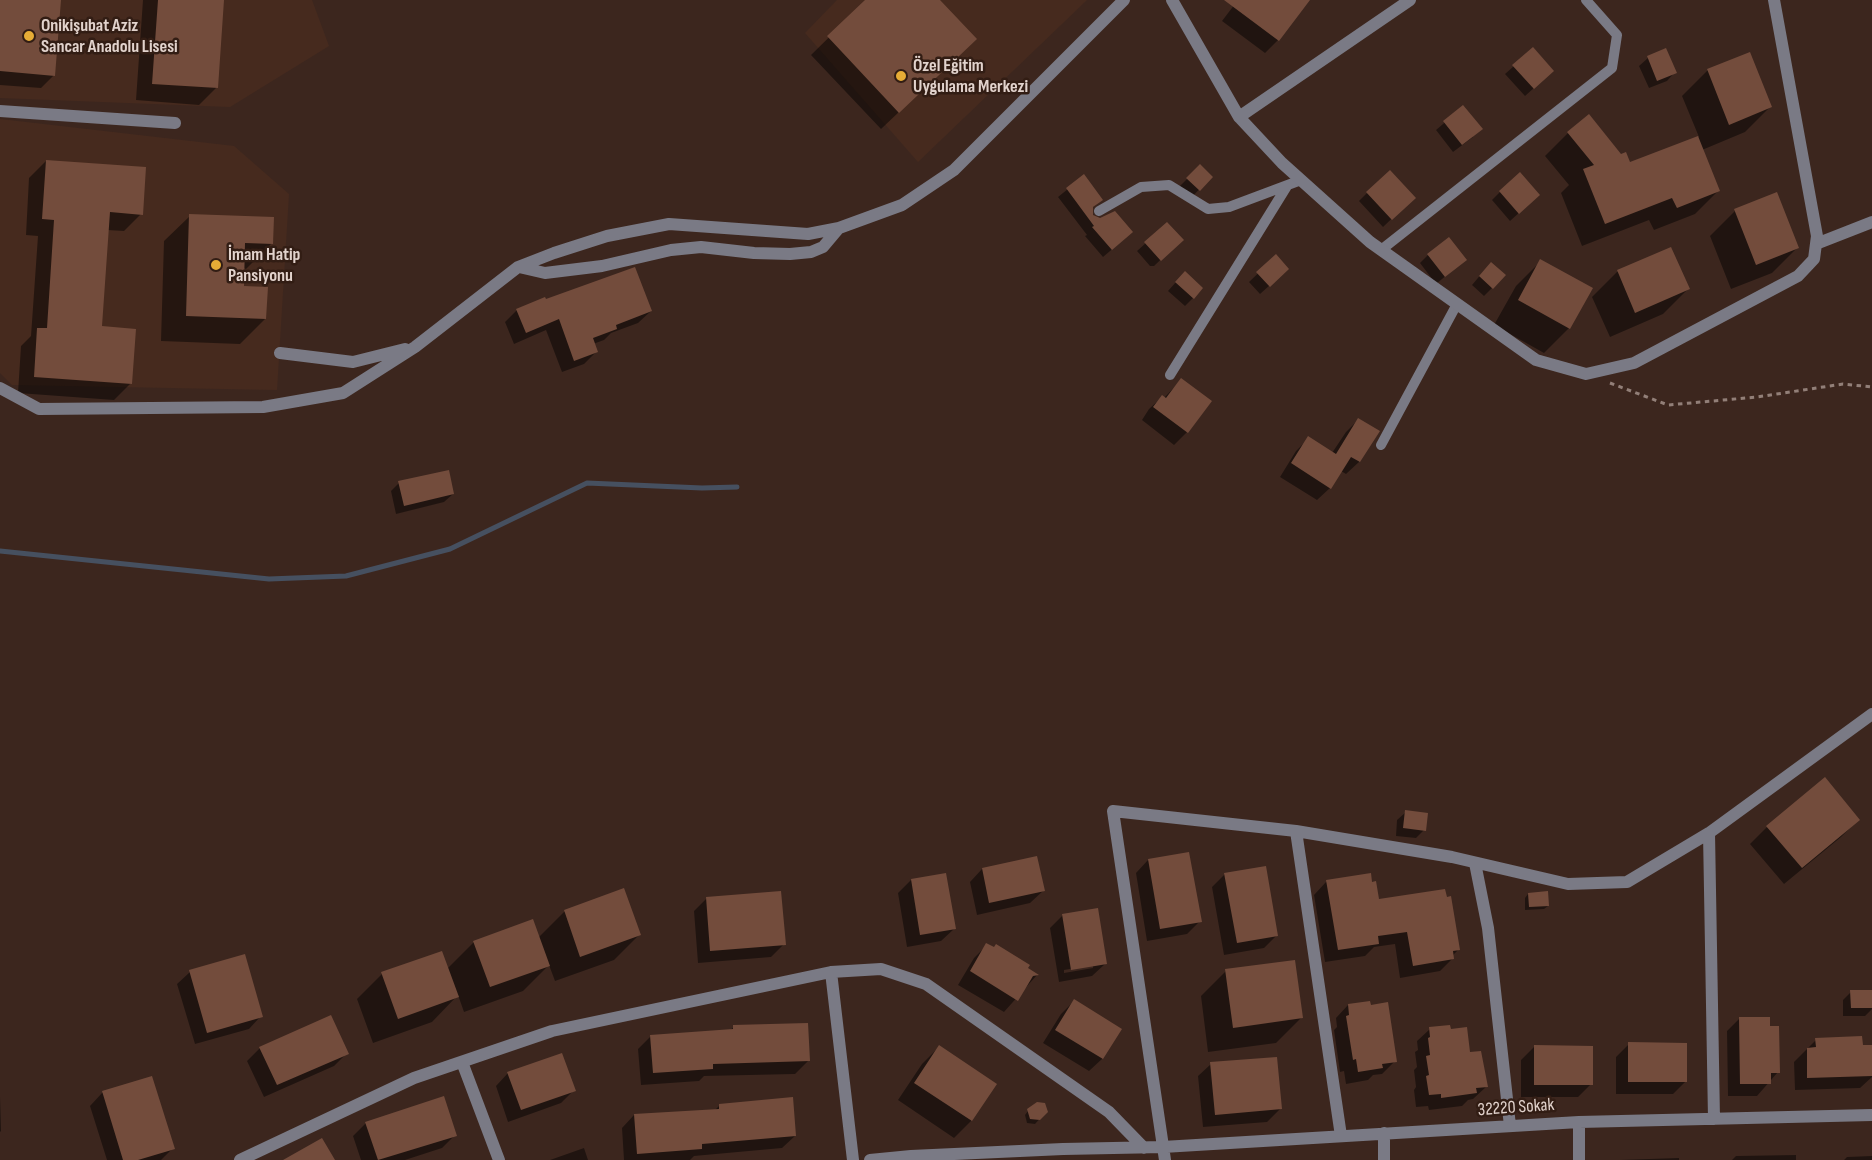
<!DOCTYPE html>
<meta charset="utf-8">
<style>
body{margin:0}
canvas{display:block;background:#3c261e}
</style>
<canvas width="1872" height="1160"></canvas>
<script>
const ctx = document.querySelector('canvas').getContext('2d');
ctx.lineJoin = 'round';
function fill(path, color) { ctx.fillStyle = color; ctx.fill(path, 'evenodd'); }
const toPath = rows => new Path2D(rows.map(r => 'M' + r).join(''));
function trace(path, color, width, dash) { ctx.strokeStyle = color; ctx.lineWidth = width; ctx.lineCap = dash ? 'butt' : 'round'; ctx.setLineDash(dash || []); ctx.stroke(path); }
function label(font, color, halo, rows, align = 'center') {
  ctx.font = font + ' "Sofia Sans Condensed",sans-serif'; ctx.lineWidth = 5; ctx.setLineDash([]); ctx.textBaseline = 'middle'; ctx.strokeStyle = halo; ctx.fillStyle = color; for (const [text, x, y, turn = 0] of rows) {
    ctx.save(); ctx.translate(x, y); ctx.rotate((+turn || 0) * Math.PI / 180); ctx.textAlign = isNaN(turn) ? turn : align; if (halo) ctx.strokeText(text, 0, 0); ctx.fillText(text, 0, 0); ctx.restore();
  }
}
fill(toPath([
 [0,0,312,0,329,46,230,107,0,98],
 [837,0,1087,0,918,162,805,33],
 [0,119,234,146,289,194,277,390,12,385,0,373]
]), '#462a1e');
fill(toPath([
 [0,0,59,0,54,75,41,88,0,85],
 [143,0,222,0,216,88,199,105,136,100],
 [867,0,938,0,958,56,881,129,811,55],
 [1238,0,1308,0,1278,40,1265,53,1222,21],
 [1666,50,1675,72,1667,81,1649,88,1639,66,1648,58],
 [1749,54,1770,107,1745,132,1702,150,1718,191,1695,214,1654,230,1649,220,1582,246,1561,193,1569,185,1545,156,1568,133,1630,164,1699,137,1682,96,1708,70],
 [1514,66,1544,79,1525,96,1505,74],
 [1463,107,1473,137,1453,152,1436,130],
 [46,161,141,214,124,231,107,230,100,328,131,383,114,400,18,393,21,346,31,336,38,236,26,235,29,178],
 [1200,166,1211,177,1191,198,1179,187],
 [1084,176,1101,200,1091,209,1091,216,1100,220,1123,240,1103,257,1085,236,1087,235,1058,197],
 [1500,192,1530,203,1510,221,1492,200],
 [1367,193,1405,206,1383,227,1359,201],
 [1735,211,1798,247,1772,273,1731,289,1710,236],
 [190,216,272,243,246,269,243,268,242,287,265,319,240,344,161,341,164,241],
 [1167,224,1173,248,1154,266,1150,266,1137,251],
 [1670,249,1688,289,1663,314,1610,337,1592,297,1617,272],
 [1428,255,1465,260,1436,284,1420,263],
 [1276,256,1279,277,1260,294,1249,282],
 [1541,261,1569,328,1544,353,1494,325,1516,286],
 [1483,272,1492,288,1484,296,1472,285],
 [1176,282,1193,298,1185,306,1168,291],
 [545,301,651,311,638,323,611,333,604,340,593,344,596,352,584,364,562,372,546,330,514,344,505,322,517,310],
 [1181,380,1187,432,1174,445,1142,420,1149,409,1162,397,1164,398],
 [1359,419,1378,432,1359,462,1346,474,1341,471,1330,488,1317,500,1280,477,1296,451,1309,438,1332,453,1346,432],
 [399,483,453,494,444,502,396,514,391,491],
 [1406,812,1424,830,1416,838,1396,836,1397,820],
 [1858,820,1841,837,1784,884,1750,844,1767,827],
 [1148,860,1200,921,1187,934,1147,941,1136,873],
 [982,869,1043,891,1030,903,977,915,970,882],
 [1225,874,1277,935,1264,948,1224,955,1212,887],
 [911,880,954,929,941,941,907,947,898,893],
 [1326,882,1378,901,1458,950,1452,956,1453,958,1440,971,1400,978,1395,944,1374,947,1365,956,1325,962,1314,895],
 [623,890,640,934,614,960,555,981,549,965,523,991,464,1012,458,995,432,1022,373,1043,357,999,382,974,447,969,474,942,538,938,564,912],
 [1528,894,1548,906,1544,909,1525,910,1525,898],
 [707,898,784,944,771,957,698,963,694,911],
 [1063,915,1105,964,1092,976,1059,982,1050,928],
 [1093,965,1093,968,1064,973,1064,970],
 [987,945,1037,975,1004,1012,958,985,974,958],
 [1226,971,1301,1018,1276,1043,1208,1052,1201,996],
 [190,972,261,1016,249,1029,195,1044,177,984],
 [1872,991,1872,1009,1865,1016,1843,1016,1843,1000,1851,992],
 [1074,1001,1120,1029,1102,1059,1089,1071,1043,1043,1061,1014],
 [1348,1005,1395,1061,1382,1074,1373,1075,1368,1080,1346,1084,1344,1071,1340,1072,1334,1030,1337,1027,1336,1018],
 [1740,1018,1778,1072,1757,1096,1728,1096,1727,1031],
 [734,1027,808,1061,795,1074,704,1076,699,1081,641,1085,638,1049,651,1036,729,1031],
 [1430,1029,1469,1054,1486,1087,1473,1099,1468,1100,1462,1106,1429,1110,1428,1106,1416,1107,1414,1090,1416,1087,1414,1070,1417,1067,1415,1052,1418,1050,1417,1041],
 [1816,1040,1872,1047,1872,1077,1860,1088,1795,1090,1794,1062],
 [1629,1044,1686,1081,1673,1094,1616,1094,1616,1057],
 [939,1047,995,1084,971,1121,954,1138,898,1100,922,1064],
 [1534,1047,1591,1084,1578,1097,1521,1097,1521,1060],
 [260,1048,347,1053,334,1066,264,1097,247,1061],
 [1211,1064,1280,1109,1267,1122,1203,1127,1198,1076],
 [508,1073,574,1090,561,1103,508,1122,496,1086],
 [151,1078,173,1148,161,1160,107,1160,90,1106,102,1093],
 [0,1096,1,1131,0,1132],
 [720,1105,795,1136,782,1148,694,1156,690,1160,624,1160,622,1128,634,1115,715,1110],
 [1028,1111,1046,1112,1035,1124,1027,1123,1025,1115],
 [366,1123,455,1135,442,1148,405,1160,361,1160,353,1136],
 [584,1148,588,1160,550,1160],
 [1796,1155,1796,1160,1732,1160,1736,1156],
 [1872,1156,1872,1160,1844,1160,1847,1157],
 [1679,1158,1679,1160,1618,1160,1619,1160]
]), '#0007');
trace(toPath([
 [0,551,269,579,346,576,450,549,587,483,702,488,737,487]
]), '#465060', 5);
fill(toPath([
 [0,0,61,0,55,76,0,71],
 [158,0,224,0,218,88,152,84],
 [865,0,940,0,977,39,899,113,827,36],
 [1224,0,1310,0,1279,41],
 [1533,47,1554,71,1534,89,1512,65],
 [1666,48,1677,73,1657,81,1647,56],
 [1750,52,1772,107,1729,125,1707,69],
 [1463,105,1483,129,1462,145,1443,121],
 [1589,114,1621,154,1626,152,1630,162,1698,136,1720,191,1677,208,1672,198,1605,224,1583,169,1594,165,1567,132],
 [46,160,146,167,143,215,110,212,102,326,136,329,132,384,34,377,37,328,47,328,54,220,42,219],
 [1200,164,1213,177,1200,191,1186,178],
 [1390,170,1416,198,1392,220,1366,192],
 [1520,172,1540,195,1519,214,1499,191],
 [1084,174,1103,200,1093,207,1093,215,1100,218,1115,211,1133,232,1112,250,1092,227,1094,226,1066,188],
 [1777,192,1799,248,1756,265,1734,209],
 [189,214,274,217,273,244,245,243,244,286,268,287,266,319,186,316],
 [1167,222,1184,240,1161,261,1144,242],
 [1449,237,1467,260,1445,277,1427,254],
 [1671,247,1690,289,1635,313,1617,270],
 [1276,254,1289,269,1270,287,1256,272],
 [1540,259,1593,288,1570,329,1518,300],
 [1491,262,1506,275,1493,289,1479,276],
 [635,267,652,311,616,325,617,329,593,338,598,352,574,361,559,319,526,333,516,309,545,297,546,299],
 [1185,271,1203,288,1194,299,1175,282],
 [1181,378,1212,401,1188,433,1153,407,1162,395,1166,398],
 [1358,418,1380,431,1360,462,1351,457,1331,489,1291,463,1308,436,1336,454],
 [449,470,454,494,404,506,398,481],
 [1825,777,1860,820,1802,868,1766,826],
 [1405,810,1428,813,1426,831,1403,828],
 [1189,852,1202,922,1160,929,1148,859],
 [1037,856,1045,891,989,903,982,868],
 [1266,866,1278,936,1237,943,1224,873],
 [946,873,956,929,920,935,911,879],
 [1371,873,1372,882,1376,881,1379,899,1445,889,1447,897,1451,896,1460,950,1453,951,1454,959,1413,966,1407,932,1378,936,1379,944,1338,950,1326,880],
 [624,888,641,935,580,957,564,910],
 [781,891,786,945,710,951,706,897],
 [1548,891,1549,906,1529,907,1528,893],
 [1098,908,1107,964,1071,970,1062,914],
 [533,919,550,966,490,987,473,941],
 [986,943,994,947,996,944,1030,965,1028,968,1039,975,1033,976,1018,1001,970,971],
 [442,951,459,997,398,1019,381,972],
 [245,954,263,1017,207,1033,189,970],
 [1295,960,1303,1018,1233,1028,1225,969],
 [1850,990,1872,990,1872,1008,1851,1008],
 [1074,999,1122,1029,1103,1059,1055,1030],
 [1370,1001,1371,1005,1388,1002,1397,1062,1382,1064,1383,1068,1358,1072,1356,1059,1353,1060,1346,1016,1349,1015,1348,1004],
 [331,1015,349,1054,277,1085,259,1047],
 [1739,1017,1770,1017,1770,1026,1779,1026,1780,1073,1771,1073,1771,1084,1740,1084],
 [808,1023,810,1061,713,1064,713,1069,653,1073,650,1035,733,1029,733,1025],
 [1450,1025,1451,1029,1467,1027,1470,1052,1481,1051,1488,1087,1476,1088,1477,1093,1441,1098,1441,1094,1429,1095,1426,1076,1429,1075,1426,1056,1430,1055,1428,1038,1430,1037,1429,1027],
 [1862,1036,1863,1045,1872,1045,1872,1076,1807,1078,1807,1048,1816,1047,1815,1038],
 [1628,1042,1687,1043,1687,1082,1628,1082],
 [939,1045,997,1084,972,1121,914,1083],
 [1534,1045,1593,1046,1593,1085,1534,1085],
 [562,1053,576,1091,521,1110,507,1072],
 [1277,1057,1282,1109,1215,1115,1210,1062],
 [152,1076,175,1149,138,1160,123,1160,102,1091],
 [444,1096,457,1136,378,1160,365,1122],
 [793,1097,796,1136,702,1144,702,1149,637,1154,634,1114,719,1109,719,1104],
 [1037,1102,1045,1103,1048,1112,1040,1120,1030,1119,1027,1109],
 [322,1138,335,1160,283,1160]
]), '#734c3c');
trace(toPath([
 [1610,383,1668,405,1757,397,1843,384,1872,387]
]), '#927f78', 3, [4.5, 4.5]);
trace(toPath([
 [1099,211,1141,187,1169,185,1208,209,1229,207,1301,180],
 [1381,250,1612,68,1617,35,1586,0],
 [1170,375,1287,186],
 [1381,445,1457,304]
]), '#7a7a85', 10);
trace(toPath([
 [1172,0,1239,117,1282,163,1370,242,1536,360,1586,374,1634,363,1798,276,1814,259,1817,236,1774,0],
 [0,111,175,123],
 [1239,117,1410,0],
 [1816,244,1872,222],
 [519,267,545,273,602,266,671,250,701,247,754,253,790,254,811,252,823,247,839,228],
 [280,353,353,362,405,349],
 [0,388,39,409,263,407,343,393,415,347,518,267,554,253,607,236,669,224,808,234,839,228,902,205,954,170,1124,0],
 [1296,831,1341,1136],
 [1709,833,1714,1119],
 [1475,863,1488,928,1510,1126],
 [831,972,853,1160],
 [462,1062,499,1160],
 [1579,1122,1579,1160],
 [240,1160,414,1078,552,1031,831,972,881,969,926,984,1109,1112,1144,1148],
 [870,1160,911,1156,1063,1149,1163,1147,1579,1122,1872,1115],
 [1165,1160,1113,811,1296,831,1452,857,1568,884,1627,882,1709,833,1872,714],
 [1384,1160,1384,1133]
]), '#7a7a85', 12);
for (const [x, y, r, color] of [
 [29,36,6,"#e6ac36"],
 [901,76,6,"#e6ac36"],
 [216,265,6,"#e6ac36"]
]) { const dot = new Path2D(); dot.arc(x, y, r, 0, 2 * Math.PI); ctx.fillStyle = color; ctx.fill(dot); trace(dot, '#321d14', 2); }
label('bold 18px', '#e2d3cd', '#321d14', [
 ["Onikişubat Aziz",41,26],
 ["Sancar Anadolu Lisesi",41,47],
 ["Özel Eğitim",913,66],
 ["Uygulama Merkezi",913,87],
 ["İmam Hatip",228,255],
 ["Pansiyonu",228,276]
], 'left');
label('18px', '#e2d3cd', '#321d14', [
 ["32220 Sokak",1516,1108,-4]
]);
</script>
